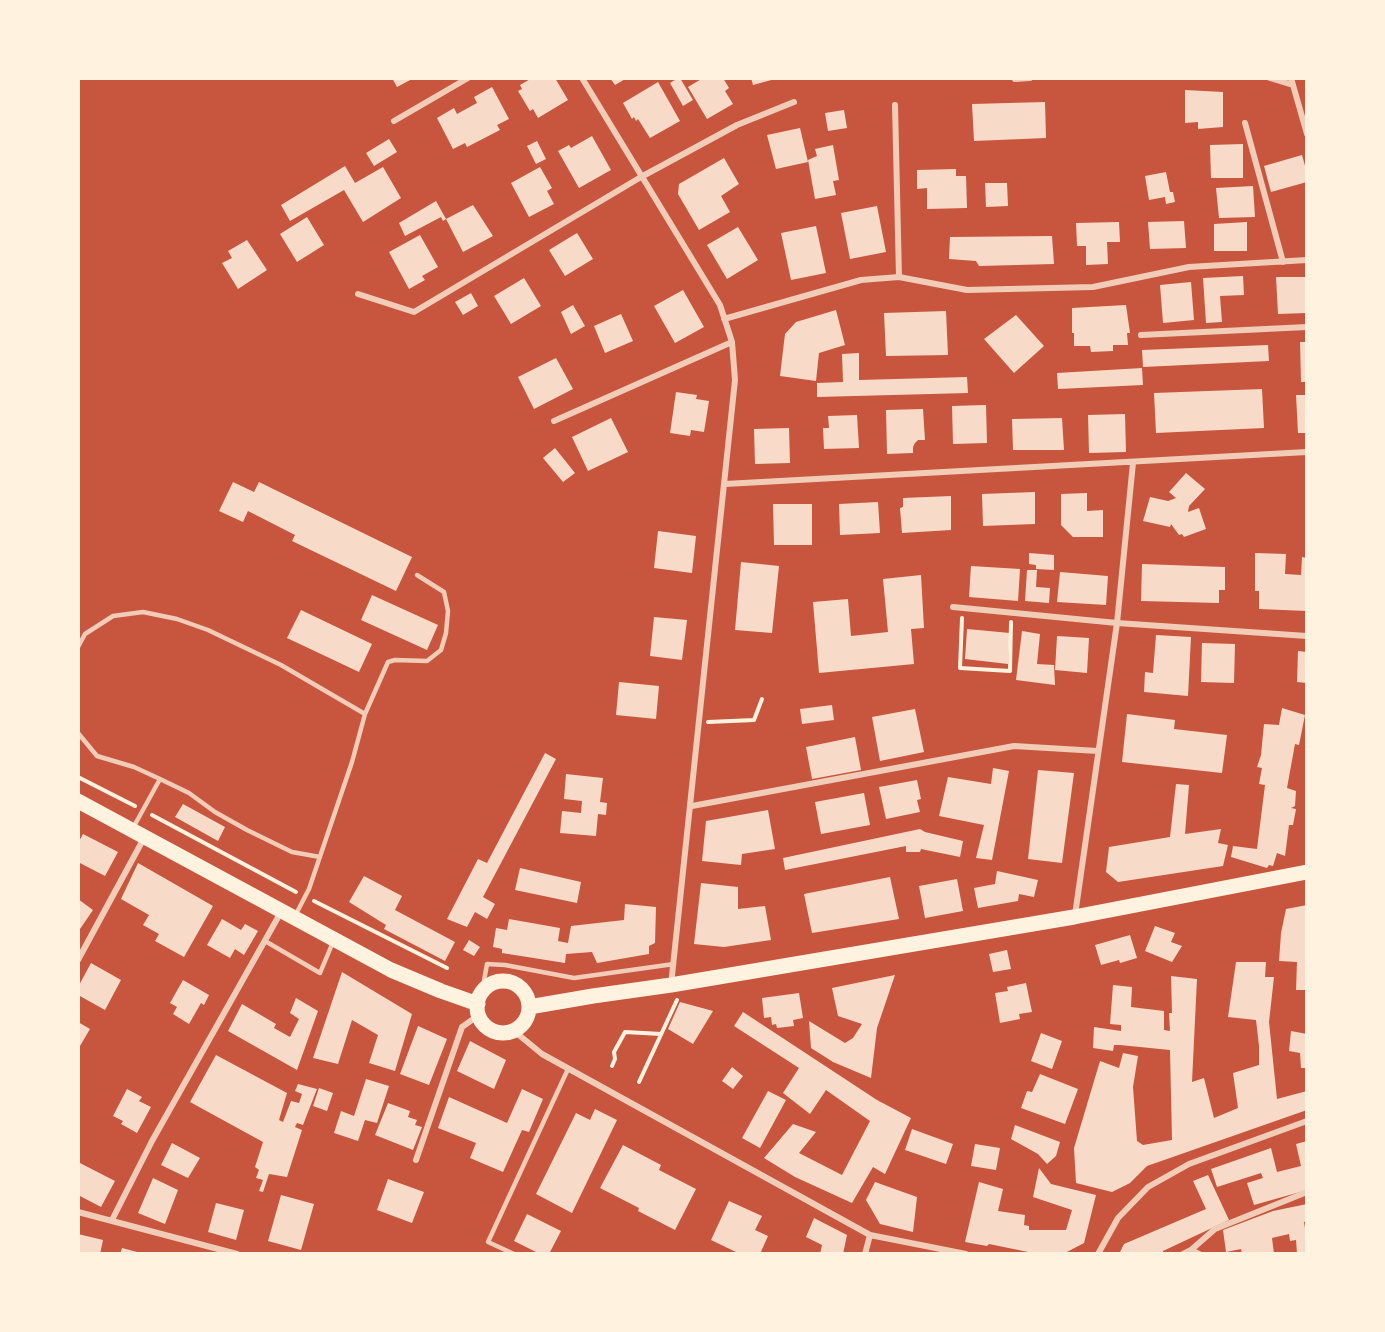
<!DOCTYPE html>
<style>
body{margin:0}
#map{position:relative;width:1385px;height:1332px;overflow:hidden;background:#c8553d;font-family:"DejaVu Sans",sans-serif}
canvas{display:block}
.frame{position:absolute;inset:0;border:80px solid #fff3e0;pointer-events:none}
</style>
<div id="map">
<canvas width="1385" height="1332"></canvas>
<div class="frame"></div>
</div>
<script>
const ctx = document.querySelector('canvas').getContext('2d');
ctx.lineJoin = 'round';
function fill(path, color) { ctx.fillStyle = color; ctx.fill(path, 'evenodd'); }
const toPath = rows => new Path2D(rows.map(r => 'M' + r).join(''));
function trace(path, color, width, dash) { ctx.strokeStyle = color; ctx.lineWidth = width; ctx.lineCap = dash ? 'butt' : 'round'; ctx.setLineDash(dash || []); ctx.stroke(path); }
fill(toPath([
 [392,78,414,78,397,87],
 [532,78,555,78,568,100,538,118,533,109,530,111,518,91,522,89,520,85],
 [610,78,627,78,615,85],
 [678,78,680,78,693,100,683,106,670,83],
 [703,78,723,78,729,88,725,91,733,104,707,119,688,87],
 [751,78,775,78,775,79,753,85],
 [658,82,680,121,650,138,638,119,636,121,634,117,632,119,623,103],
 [492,87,509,119,497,125,500,130,467,147,465,143,453,149,437,118,454,108,457,114,477,103,474,97],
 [1185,90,1223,92,1223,127,1198,129,1198,122,1185,123],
 [1045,102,1046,138,974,141,972,104],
 [844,110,847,128,828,131,825,113],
 [800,128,808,162,776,169,767,135],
 [592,136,611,170,579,188,558,151,569,145,571,148],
 [389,139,397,152,374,166,366,153],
 [537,141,546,159,536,164,527,146],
 [1243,144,1243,178,1211,178,1210,145],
 [833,145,839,180,833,181,836,195,815,199,808,160,817,156,815,149],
 [1302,155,1307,173,1307,182,1271,192,1264,166],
 [724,158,739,184,721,196,730,212,699,230,678,194,679,184],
 [345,166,355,183,383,167,401,198,363,222,344,190,290,221,281,205],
 [540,167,552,188,547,191,554,204,529,217,511,183],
 [956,169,956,176,966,176,967,208,927,209,927,188,917,189,917,170],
 [1166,172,1170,192,1173,192,1175,202,1166,204,1165,197,1149,200,1145,176],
 [985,183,1007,183,1008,206,986,207],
 [1253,186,1255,217,1219,218,1216,188],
 [436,201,446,219,473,205,493,236,463,252,446,219,443,221,441,217,405,236,399,223],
 [877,206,886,252,850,259,841,213],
 [307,217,324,245,297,262,280,234],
 [1184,221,1186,248,1150,249,1148,222],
 [1119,222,1120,242,1107,242,1108,264,1086,265,1086,246,1077,246,1076,223],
 [1247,222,1247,251,1214,251,1214,224],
 [816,226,826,273,791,280,781,233],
 [738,227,758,260,727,279,707,245],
 [577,233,593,259,565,276,549,250],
 [420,235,438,267,422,276,425,280,409,289,389,252],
 [1052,236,1054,264,979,266,976,261,949,259,950,237],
 [247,240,267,270,238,289,222,263,232,258,228,251],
 [1243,276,1244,295,1220,296,1222,322,1206,323,1203,278],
 [1276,277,1307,277,1307,313,1278,314],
 [524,278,541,306,511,324,494,296],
 [1191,282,1194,320,1163,323,1160,285],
 [683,290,704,327,675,343,654,306],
 [471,293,478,306,463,315,455,302],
 [573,305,585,326,571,334,561,312],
 [1126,305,1130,333,1127,333,1128,345,1113,345,1113,351,1091,352,1090,346,1074,346,1074,333,1072,333,1072,308],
 [836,310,845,345,819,353,816,381,780,376,785,334,796,322],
 [946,311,948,355,886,356,884,313],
 [621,314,633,341,605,353,594,326],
 [1016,315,1044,346,1014,373,984,339],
 [1300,342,1307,342,1307,382,1301,382],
 [1268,345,1269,361,1143,367,1142,350],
 [859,353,859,380,967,377,968,393,817,397,817,383,843,382,842,354],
 [556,358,573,389,534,409,518,377],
 [1142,368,1143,385,1058,389,1057,373],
 [1262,389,1264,428,1156,433,1154,393],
 [676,392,697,395,696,399,709,401,704,432,691,430,690,436,670,433],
 [1296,395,1307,395,1307,433,1298,433],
 [986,405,987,443,953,444,952,406],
 [923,409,925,440,918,440,915,443,913,447,913,453,887,454,886,410],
 [1125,414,1126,452,1089,453,1088,415],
 [857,415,859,448,824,449,823,428,829,428,828,416],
 [611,418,628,452,588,471,572,437],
 [1062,418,1064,450,1013,450,1012,419],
 [789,428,790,463,755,464,754,429],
 [555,448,575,473,563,482,543,458],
 [1186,473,1205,489,1189,506,1188,512,1199,508,1206,529,1184,537,1182,534,1179,535,1171,524,1170,527,1143,521,1150,497,1168,501,1176,498,1169,492],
 [233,482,254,492,259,482,412,557,396,591,292,541,295,535,248,511,243,522,219,511],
 [1035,492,1035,524,983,526,982,494],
 [1087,493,1087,511,1103,510,1103,537,1073,537,1061,525,1061,494],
 [951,496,951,530,902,533,900,508,903,507,903,498],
 [878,502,880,533,840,535,839,504],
 [773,504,812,504,812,545,774,545],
 [658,531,696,536,692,573,654,568],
 [1029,553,1054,555,1054,570,1036,569,1036,565,1029,564],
 [1255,553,1286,554,1285,574,1301,575,1302,557,1307,558,1307,611,1259,609,1259,591,1255,591],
 [741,562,779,566,772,633,735,630],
 [1142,564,1225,567,1225,590,1219,590,1219,603,1141,601],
 [971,566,1020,569,1018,601,969,597],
 [1027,570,1037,570,1036,587,1050,588,1049,603,1025,601],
 [1060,572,1108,576,1106,605,1057,602],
 [921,575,924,628,911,629,914,664,819,673,813,602,848,599,851,636,888,632,883,579],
 [372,595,438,625,427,650,361,620],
 [301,610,372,644,359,672,287,638],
 [654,617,687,620,682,660,650,656],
 [967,629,1010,633,1008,664,965,659],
 [1022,631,1040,634,1037,664,1054,665,1055,685,1016,680],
 [1156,635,1191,637,1188,696,1144,692,1145,672,1153,673],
 [1057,636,1089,638,1087,673,1055,670],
 [1202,643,1235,644,1234,683,1201,682],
 [1298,651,1307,652,1307,683,1297,682],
 [619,682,659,686,656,719,616,715],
 [832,705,834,720,802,724,800,709],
 [1282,708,1305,715,1299,745,1295,744,1287,788,1296,791,1295,806,1291,808,1296,809,1293,825,1289,825,1285,856,1277,853,1273,866,1269,865,1267,868,1231,857,1233,846,1257,849,1265,785,1259,784,1262,768,1257,767,1261,755,1264,724,1279,725],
 [915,709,924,752,880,761,872,717],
 [1127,714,1175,720,1174,729,1227,735,1222,773,1122,762],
 [855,737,861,770,812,779,806,747],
 [545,753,556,759,483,897,495,904,487,919,475,912,467,927,447,919,478,859,487,863],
 [993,768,1009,771,992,860,976,858,984,825,939,816,948,777,991,784],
 [1038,770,1074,773,1062,863,1028,859],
 [566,774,603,778,600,802,607,803,606,815,598,814,596,836,560,833,562,811,581,813,582,801,564,799],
 [917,780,921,799,917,800,920,812,886,819,879,787],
 [1176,784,1189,785,1185,834,1221,829,1218,843,1228,845,1223,866,1118,882,1106,872,1109,847,1170,837],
 [864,793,870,825,821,834,815,802],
 [183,804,225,827,218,841,175,817],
 [768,810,775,849,742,854,741,865,702,861,706,821],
 [920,829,925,832,963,841,960,857,921,849,920,852,906,852,906,846,785,870,783,858],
 [83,834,118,852,105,876,78,862,78,843],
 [138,863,213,906,184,957,155,941,159,934,143,925,149,915,121,899],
 [520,868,581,882,577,903,515,890],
 [997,871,1038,880,1034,897,1019,894,1018,901,978,908,974,888,995,884],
 [364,876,402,896,395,910,455,942,445,961,384,929,386,925,349,902],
 [890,877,899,919,812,933,804,894],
 [957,879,963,911,925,918,919,886],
 [701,883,738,887,738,909,765,906,771,940,724,947,694,944],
 [78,899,93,910,78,932],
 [625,904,656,907,655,943,649,946,649,954,597,963,592,952,566,954,565,963,502,953,502,949,493,947,496,928,507,930,509,919,560,928,558,941,568,943,571,926,624,920],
 [1307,905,1307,990,1296,990,1297,962,1279,961,1281,933,1286,909],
 [222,919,241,930,245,924,258,931,244,955,235,949,230,958,207,945],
 [1155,926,1175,933,1171,942,1182,946,1172,962,1145,951],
 [1130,935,1137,958,1120,963,1119,960,1101,965,1095,945],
 [469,940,480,947,474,956,463,950],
 [1007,950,1011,969,993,972,989,954],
 [1236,962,1266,962,1265,977,1274,977,1269,1022,1277,1099,1307,1091,1307,1110,1147,1166,1130,1183,1112,1192,1076,1183,1074,1148,1100,1061,1119,1068,1123,1053,1138,1056,1133,1087,1137,1141,1143,1145,1172,1140,1170,1050,1120,1045,1114,1045,1113,1051,1093,1048,1094,1027,1121,1031,1121,1025,1110,1024,1113,985,1132,987,1131,1007,1164,1011,1164,1030,1170,1031,1169,1013,1172,1013,1171,976,1197,979,1192,1082,1204,1078,1214,1118,1238,1108,1233,1073,1259,1065,1259,1046,1256,1020,1228,1017],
 [91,963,121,980,105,1010,78,995,78,987],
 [342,972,412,1014,395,1071,369,1063,378,1035,352,1020,338,1064,313,1058],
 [895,975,877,1028,871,1078,833,1062,811,1048,809,1021,845,1043,853,1038,862,1024,838,1016,832,988],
 [183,980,209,995,204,1005,201,1003,189,1024,173,1014,177,1007,170,1003],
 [1026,983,1032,1012,1019,1014,1020,1019,1000,1023,995,993,1008,991,1007,987],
 [799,993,803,1018,793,1020,794,1026,777,1028,776,1024,772,1025,771,1017,764,1018,762,998],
 [296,998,318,1011,297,1070,228,1031,242,1004,276,1024,274,1028,290,1037,299,1019,290,1013],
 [680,1002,713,1011,693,1044,668,1029],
 [743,1012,877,1100,911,1118,885,1174,873,1167,852,1203,795,1177,764,1158,793,1124,816,1132,799,1153,842,1175,870,1121,826,1090,810,1114,783,1093,799,1068,734,1026],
 [78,1022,90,1029,80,1046,78,1045],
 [418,1026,447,1039,429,1085,400,1074],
 [1291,1031,1307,1034,1307,1068,1301,1068,1300,1053,1289,1051],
 [1041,1033,1062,1041,1052,1069,1031,1061],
 [470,1041,506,1060,494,1089,457,1071],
 [216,1055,287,1093,279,1120,283,1122,291,1101,299,1103,302,1094,295,1091,298,1084,317,1089,303,1125,297,1123,295,1127,302,1130,287,1177,269,1174,263,1192,259,1191,263,1180,256,1178,259,1170,255,1167,263,1142,190,1102],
 [732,1067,743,1076,733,1089,722,1081],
 [1040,1074,1078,1089,1065,1124,1021,1108,1027,1091,1032,1092],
 [366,1079,389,1086,377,1123,365,1120,358,1141,334,1133,341,1111,354,1116],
 [319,1088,333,1093,327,1111,313,1106],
 [127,1089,142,1097,139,1101,151,1107,137,1133,121,1124,123,1121,113,1116],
 [522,1089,543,1099,529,1132,522,1130,503,1172,470,1158,476,1143,438,1128,449,1097,507,1123],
 [768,1091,786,1100,760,1148,742,1138],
 [388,1103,410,1111,408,1117,417,1120,415,1125,422,1127,413,1150,375,1135],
 [595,1109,617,1120,572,1213,536,1194,576,1113,590,1120],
 [1015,1125,1060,1142,1056,1156,1047,1164,1038,1154,1011,1139],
 [912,1129,953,1144,946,1164,905,1150],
 [1307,1141,1307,1190,1254,1205,1247,1183,1263,1178,1261,1173,1217,1187,1211,1169,1271,1148,1277,1172,1301,1166,1296,1144],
 [172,1143,200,1158,188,1178,161,1165],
 [975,1144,1000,1148,996,1170,971,1166],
 [623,1145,661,1165,659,1170,696,1189,675,1230,638,1211,639,1208,600,1188],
 [78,1162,115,1181,101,1207,78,1195],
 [1039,1168,1051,1184,1096,1195,1084,1243,1065,1253,1038,1254,989,1244,987,1246,965,1242,979,1182,1003,1189,998,1211,1025,1215,1024,1225,1029,1226,1029,1230,1066,1230,1072,1210,1033,1197],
 [1208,1175,1229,1220,1163,1251,1163,1254,1119,1254,1124,1244,1206,1209,1193,1181],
 [153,1178,178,1190,165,1224,138,1213],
 [388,1179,424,1192,412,1223,377,1210],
 [875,1182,917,1197,913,1232,880,1224,866,1200],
 [281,1195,314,1204,301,1250,268,1241],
 [729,1201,762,1216,755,1230,768,1236,760,1254,740,1254,711,1240],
 [216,1203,244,1210,236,1240,208,1232],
 [1307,1204,1307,1221,1304,1222,1305,1228,1307,1227,1307,1254,1297,1254,1296,1240,1290,1241,1289,1234,1272,1238,1274,1254,1242,1254,1241,1249,1226,1252,1223,1230,1273,1211],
 [527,1214,561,1231,549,1254,540,1254,514,1241],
 [814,1218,847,1235,843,1254,820,1254,822,1245,806,1237],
 [78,1234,103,1240,100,1254,78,1254],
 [122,1248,141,1253,141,1254,120,1254]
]), '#f7dbc8');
trace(toPath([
 [962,618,960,668,1010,671,1011,622],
 [708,722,754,720,762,699],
 [78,777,135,806],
 [152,815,296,892],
 [314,901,447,968],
 [612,1066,615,1059,614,1052,625,1032,661,1034],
 [639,1082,677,1000]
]), '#fff3e0', 4);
trace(toPath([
 [78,647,85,634,113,616,143,612,177,619,208,630,281,665,365,714,352,762,309,889,295,916],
 [365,714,388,662,395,660,427,661,441,650,446,633,448,611,444,592,417,575],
 [78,733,97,756,134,767,160,779,133,828],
 [160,779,189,793,215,812,247,830,292,852,320,857],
 [265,941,320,973,333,942],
 [482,992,487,964,505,965,574,978,674,964],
 [514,1254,488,1242,568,1069]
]), '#f1ccb7', 4.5);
trace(toPath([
 [582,78,720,305,732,342,735,380,671,985],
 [1270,78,1293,85],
 [1291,78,1307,134],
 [1015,79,1030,78],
 [895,105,899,277],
 [394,121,468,78],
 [1245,123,1283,262],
 [358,294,414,312,641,177,737,125,794,102],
 [724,319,861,280,899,277,967,290,1093,287,1189,267,1307,260],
 [1141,335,1307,327],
 [554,421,732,342],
 [725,484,1307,452],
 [953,607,1117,623,1307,636],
 [692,806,1014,746,1098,751],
 [1075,915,1117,623,1133,463],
 [78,960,144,838],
 [514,1031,542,1054,870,1235,966,1254],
 [416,1160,462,1027,479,1015],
 [78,1212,237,1254],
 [112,1220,152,1141,281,912],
 [1191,1250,1215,1229,1307,1192],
 [865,1254,870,1235],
 [1098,1254,1118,1218,1148,1187,1189,1164,1307,1121],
 [1183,1254,1191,1250,1199,1254]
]), '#f1ccb7', 6);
trace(toPath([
 [78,801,391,970,441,991,478,1004],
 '477 1007a26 26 0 1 1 52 0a26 26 0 1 1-52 0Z',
 [529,1007,593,996,671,985,1074,917,1307,872]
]), '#fff3e0', 15);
</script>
